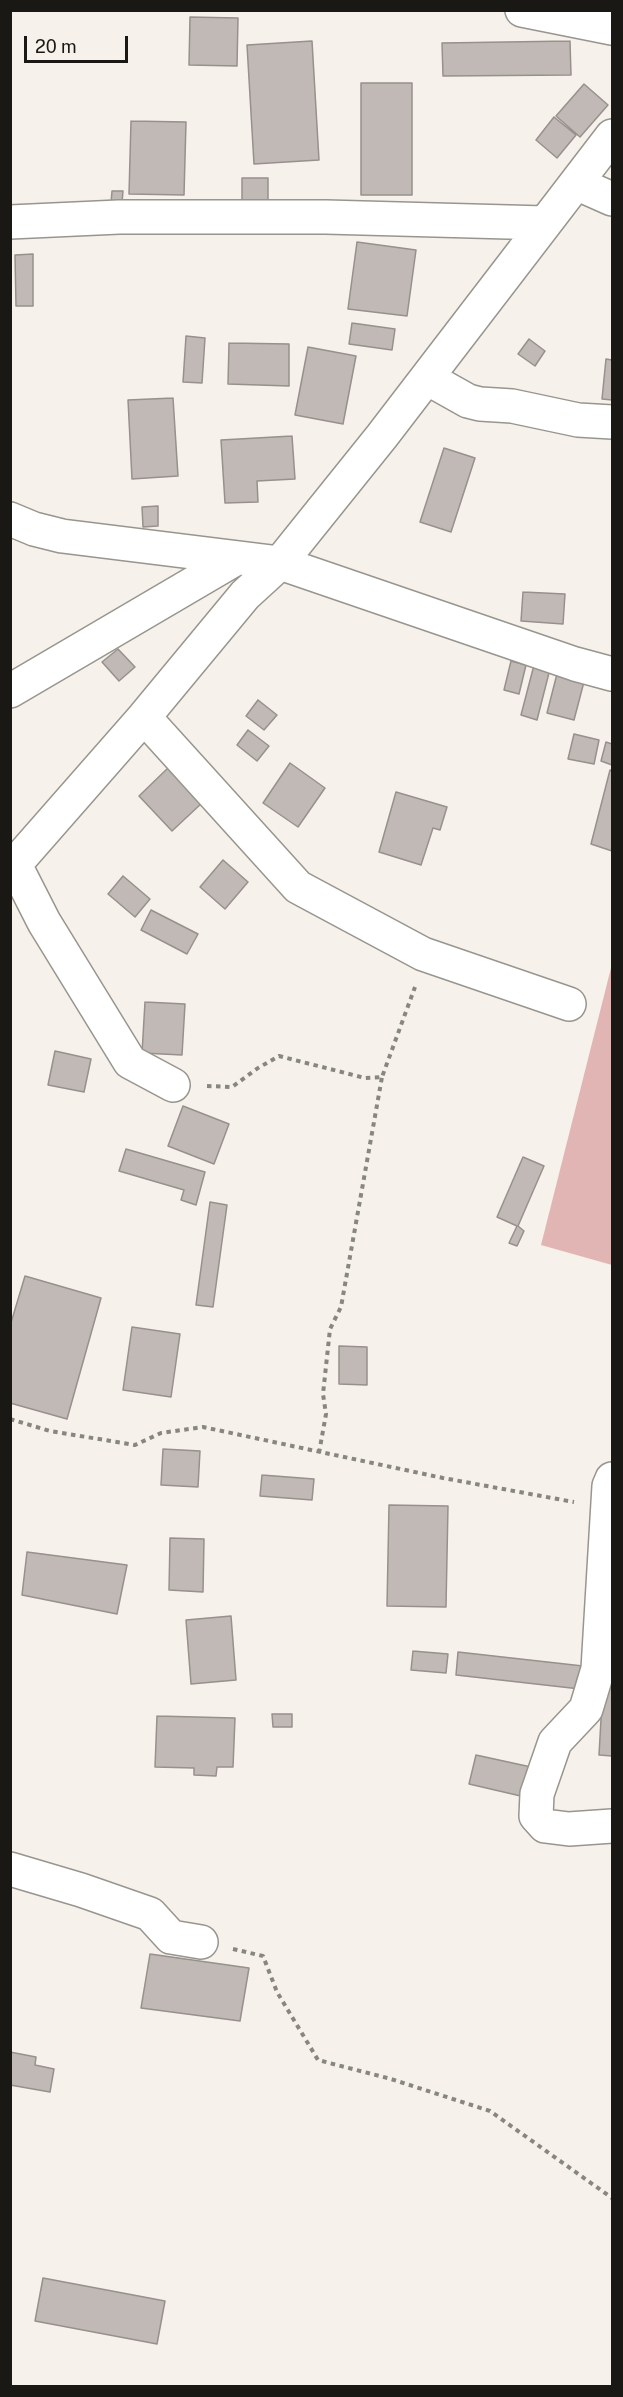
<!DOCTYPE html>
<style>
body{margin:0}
#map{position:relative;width:623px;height:2397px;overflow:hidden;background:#f6f2eb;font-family:"Public Sans",sans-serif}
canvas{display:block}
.frame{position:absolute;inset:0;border:12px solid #191815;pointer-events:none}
.scale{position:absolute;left:24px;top:36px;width:104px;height:27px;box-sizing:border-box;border:3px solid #191815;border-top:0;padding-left:8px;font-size:18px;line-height:21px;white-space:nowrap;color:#191815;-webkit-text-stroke:4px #f6f2eb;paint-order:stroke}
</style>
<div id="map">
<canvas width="623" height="2397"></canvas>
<div class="frame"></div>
<div class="scale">20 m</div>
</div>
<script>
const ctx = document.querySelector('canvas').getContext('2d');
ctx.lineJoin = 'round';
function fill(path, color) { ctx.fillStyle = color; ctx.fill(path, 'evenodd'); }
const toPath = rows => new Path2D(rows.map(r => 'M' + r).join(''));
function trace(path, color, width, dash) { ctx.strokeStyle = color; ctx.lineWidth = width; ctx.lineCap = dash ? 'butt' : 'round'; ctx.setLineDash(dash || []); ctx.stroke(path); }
fill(toPath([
 [612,964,612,1265,541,1245]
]), '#e0b5b4');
const building = toPath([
 [190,17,238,18,237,66,189,65,190,17],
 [312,41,319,160,254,164,247,45,312,41],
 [570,41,571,75,443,76,442,43,570,41],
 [361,83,412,83,412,195,361,195,361,83],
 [584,84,608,105,580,137,556,116,584,84],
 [554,117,576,135,557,158,536,140,554,117],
 [131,121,186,122,184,195,129,194,131,121],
 [242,178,268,178,268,201,242,201,242,178],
 [112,191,123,191,122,203,111,203,112,191],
 [357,242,416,250,407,316,348,309,357,242],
 [33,254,33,306,16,306,15,255,33,254],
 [352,323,395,329,392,350,349,344,352,323],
 [186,336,205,338,202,383,183,382,186,336],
 [529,339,545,351,535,366,518,354,529,339],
 [229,343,289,344,289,386,228,384,229,343],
 [308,347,356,356,343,424,295,415,308,347],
 [606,359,612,360,612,400,602,399,606,359],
 [173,398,178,476,132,479,128,400,173,398],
 [292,436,295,479,257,481,258,502,225,503,221,440,292,436],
 [444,448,475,458,451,532,420,522,444,448],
 [158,506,158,526,143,527,142,507,158,506],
 [523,592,565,594,563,624,521,621,523,592],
 [118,649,135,667,119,681,102,662,118,649],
 [511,661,526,665,519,694,504,690,511,661],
 [534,665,550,669,537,720,521,715,534,665],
 [558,670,585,678,574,720,547,713,558,670],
 [258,700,277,715,264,730,246,716,258,700],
 [248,730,269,746,257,761,237,745,248,730],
 [574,734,599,740,594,764,568,759,574,734],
 [606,742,612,744,612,765,601,761,606,742],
 [290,763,325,788,298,827,263,803,290,763],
 [169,767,203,802,172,831,139,796,169,767],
 [610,770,612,771,612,851,591,844,610,770],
 [396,792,447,807,440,830,433,828,421,865,379,852,396,792],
 [223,860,248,882,225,909,200,887,223,860],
 [123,876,150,899,135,917,108,894,123,876],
 [151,910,198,934,187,954,141,930,151,910],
 [145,1002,185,1004,182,1055,142,1053,145,1002],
 [55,1051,91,1059,84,1092,48,1085,55,1051],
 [183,1106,229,1124,214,1164,168,1146,183,1106],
 [126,1149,205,1172,196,1205,181,1200,184,1190,119,1171,126,1149],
 [523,1157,544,1166,518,1226,524,1231,517,1246,509,1243,517,1226,497,1217,523,1157],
 [210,1202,227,1205,213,1307,196,1305,210,1202],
 [25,1276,101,1298,67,1419,10,1403,10,1326,25,1276],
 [132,1327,180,1334,171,1397,123,1390,132,1327],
 [339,1346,367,1347,367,1385,339,1384,339,1346],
 [163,1449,200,1451,198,1487,161,1485,163,1449],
 [262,1475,314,1479,312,1500,260,1496,262,1475],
 [389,1505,448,1506,446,1607,387,1606,389,1505],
 [170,1538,204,1539,203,1592,169,1590,170,1538],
 [27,1552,127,1565,117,1614,22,1595,27,1552],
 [231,1616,236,1680,191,1684,186,1620,231,1616],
 [413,1651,448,1654,446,1673,411,1670,413,1651],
 [458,1652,583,1666,580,1689,456,1675,458,1652],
 [603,1684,612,1685,612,1756,599,1755,603,1684],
 [272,1714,292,1714,292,1727,273,1727,272,1714],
 [157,1716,235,1718,233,1767,217,1767,216,1776,194,1775,194,1768,155,1767,157,1716],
 [476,1755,531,1767,525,1797,469,1784,476,1755],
 [150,1954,249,1968,240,2021,141,2008,150,1954],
 [10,2052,36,2057,35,2065,54,2069,50,2092,10,2085,10,2052],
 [43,2278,165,2301,157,2344,35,2321,43,2278]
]);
fill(building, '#c1b9b5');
trace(building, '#97908c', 1.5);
const minor = toPath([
 [522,10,612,28],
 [576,183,612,199],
 [10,222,119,217,326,217,545,223],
 [427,378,468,401,480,404,512,406,578,420,612,422],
 [10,519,34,529,62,536,280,563,575,664,612,674],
 [10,691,235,559],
 [144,717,298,887,423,954,569,1004],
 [15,865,44,922,130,1062,173,1085],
 [10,870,144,717,245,595,280,563,382,436,612,136],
 [612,1479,609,1486,598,1669,586,1709,555,1742,537,1794,536,1816,545,1826,569,1829,612,1826],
 [10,1869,81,1890,150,1914,171,1937,201,1942]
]);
trace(minor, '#98958e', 36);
trace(toPath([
 [207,1086,232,1087,258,1068,279,1056,365,1078,382,1077,415,987],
 [10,1419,50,1431,135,1445,161,1433,203,1427,443,1478,574,1502],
 [319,1453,326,1414,323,1394,330,1329,341,1307,382,1077],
 [233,1949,263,1956,277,1992,318,2060,391,2079,490,2111,612,2198]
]), '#888681', 4, [4.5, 4.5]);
trace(minor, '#fff', 33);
</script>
